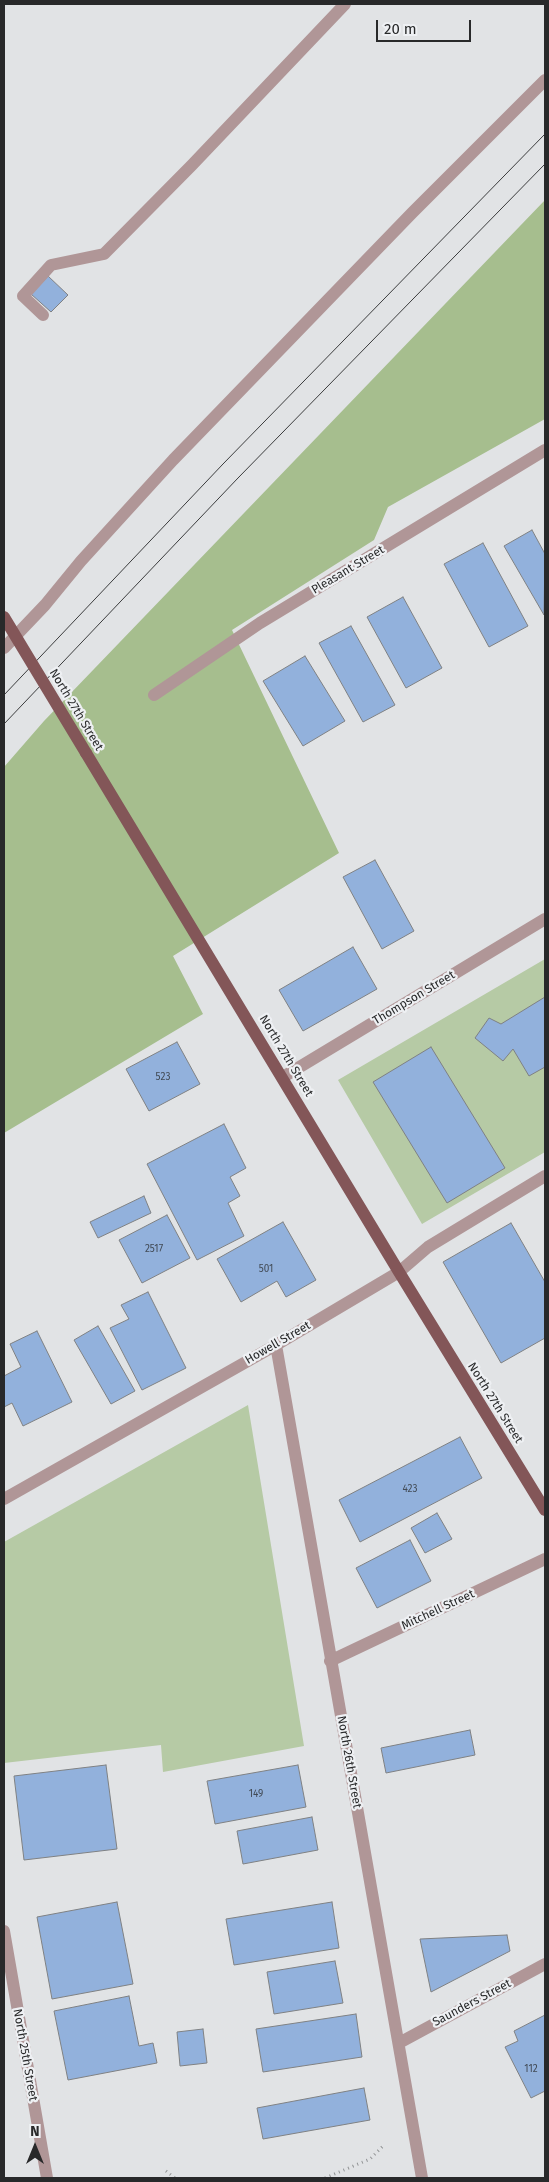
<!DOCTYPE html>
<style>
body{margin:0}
#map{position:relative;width:549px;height:2182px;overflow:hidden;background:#e1e3e5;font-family:"Fira Sans",sans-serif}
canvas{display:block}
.frame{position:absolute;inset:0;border:5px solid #28292a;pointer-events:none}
.north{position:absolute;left:10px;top:2122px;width:50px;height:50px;-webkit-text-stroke:4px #eef0f3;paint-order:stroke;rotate:0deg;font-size:14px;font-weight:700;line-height:20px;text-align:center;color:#28292a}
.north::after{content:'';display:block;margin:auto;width:18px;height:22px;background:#28292a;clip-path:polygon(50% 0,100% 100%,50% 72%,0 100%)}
.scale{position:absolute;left:376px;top:20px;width:95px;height:22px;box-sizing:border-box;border:2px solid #28292a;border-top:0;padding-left:6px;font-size:15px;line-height:18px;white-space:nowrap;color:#28292a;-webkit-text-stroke:4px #eef0f3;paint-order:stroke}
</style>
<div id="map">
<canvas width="549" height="2182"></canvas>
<div class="frame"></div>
<div class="north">N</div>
<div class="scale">20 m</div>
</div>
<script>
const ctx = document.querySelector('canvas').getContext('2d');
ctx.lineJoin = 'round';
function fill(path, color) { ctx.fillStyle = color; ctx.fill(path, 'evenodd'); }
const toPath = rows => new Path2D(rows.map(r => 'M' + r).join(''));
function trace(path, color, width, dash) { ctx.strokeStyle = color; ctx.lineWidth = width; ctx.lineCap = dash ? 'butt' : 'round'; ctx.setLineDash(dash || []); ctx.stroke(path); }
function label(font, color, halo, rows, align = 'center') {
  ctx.font = font + ' "Fira Sans",sans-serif'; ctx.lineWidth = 4.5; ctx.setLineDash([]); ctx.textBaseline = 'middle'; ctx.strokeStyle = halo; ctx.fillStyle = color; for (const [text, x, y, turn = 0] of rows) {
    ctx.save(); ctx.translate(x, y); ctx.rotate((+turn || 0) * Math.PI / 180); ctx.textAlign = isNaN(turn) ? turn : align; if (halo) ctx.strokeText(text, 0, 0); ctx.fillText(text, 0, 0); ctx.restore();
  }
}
fill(toPath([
 [545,959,545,1152,422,1224,338,1080],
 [248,1405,304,1746,163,1772,161,1745,4,1763,4,1542]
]), '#b6caa5');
fill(toPath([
 [545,200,545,419,388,507,374,540,232,630,339,853,173,956,203,1014,4,1133,4,767,44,721]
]), '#a6be8e');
const building = toPath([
 [48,276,68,295,51,312,31,294,48,276],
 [532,530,545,554,544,615,504,546,532,530],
 [483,543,528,626,489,647,444,564,483,543],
 [403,597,442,668,406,688,367,617,403,597],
 [351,626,395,705,363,722,319,643,351,626],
 [305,656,345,721,303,746,263,681,305,656],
 [375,860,414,931,382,949,343,877,375,860],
 [353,947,377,989,303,1031,279,990,353,947],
 [545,997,545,1067,529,1076,513,1049,503,1061,475,1038,489,1018,501,1024,545,997],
 [177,1042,200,1084,149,1111,126,1069,177,1042],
 [431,1047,505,1168,447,1203,373,1082,431,1047],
 [224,1124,246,1168,230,1177,240,1196,228,1203,244,1236,197,1260,147,1164,224,1124],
 [144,1196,151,1213,98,1238,90,1222,144,1196],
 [167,1215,190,1258,142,1283,119,1240,167,1215],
 [283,1222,316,1280,286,1297,277,1281,241,1302,217,1259,283,1222],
 [511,1223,545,1282,545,1338,501,1363,443,1262,511,1223],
 [148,1292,186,1368,142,1390,110,1328,129,1319,121,1305,148,1292],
 [98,1326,135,1391,111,1404,74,1340,98,1326],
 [37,1331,72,1402,23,1426,12,1403,4,1407,4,1376,21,1367,10,1344,37,1331],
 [460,1437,482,1478,360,1542,339,1500,460,1437],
 [437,1513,452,1539,425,1553,411,1528,437,1513],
 [410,1540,431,1581,377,1608,356,1568,410,1540],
 [470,1730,475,1755,386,1773,381,1748,470,1730],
 [106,1765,117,1849,24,1860,14,1776,106,1765],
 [298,1765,306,1807,215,1824,207,1781,298,1765],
 [312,1817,318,1850,243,1864,237,1831,312,1817],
 [117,1902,133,1984,52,1999,37,1917,117,1902],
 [332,1902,339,1948,234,1965,226,1919,332,1902],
 [507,1935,510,1951,431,1992,420,1939,507,1935],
 [335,1961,343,2003,274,2014,267,1972,335,1961],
 [129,1996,139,2046,153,2043,157,2063,68,2080,54,2011,129,1996],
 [356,2014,362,2057,263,2072,256,2029,356,2014],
 [545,2015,545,2091,531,2098,505,2047,518,2041,514,2031,545,2015],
 [203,2029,207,2063,180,2066,177,2032,203,2029],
 [364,2088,370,2120,263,2139,257,2108,364,2088]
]);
fill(building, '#92b1dc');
trace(building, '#7f8183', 1);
trace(toPath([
 [166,2171,175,2178],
 [325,2178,370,2159,383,2146]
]), '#919394', 3, [1, 4]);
trace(toPath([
 [43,315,23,296,51,265,104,254,192,165,345,4],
 [4,648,45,605,81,561,173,460,412,213,545,80],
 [154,695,260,623,545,450],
 [283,1077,545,919],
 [276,1345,422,2178],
 [4,1499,276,1345,399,1272,428,1247,545,1176],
 [330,1661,545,1559],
 [4,1931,47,2178],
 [399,2043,545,1964]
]), '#b09697', 12);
trace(toPath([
 [86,753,399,1272,545,1510]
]), '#835658', 12);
trace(toPath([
 [4,695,223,464,545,134],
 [4,724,238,478,545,164]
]), '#3b3c3d', 1);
trace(toPath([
 [4,617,86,753]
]), '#835658', 12);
label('10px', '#424b56', null, [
 ["523",163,1077],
 ["2517",154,1249],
 ["501",266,1269],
 ["423",410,1489],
 ["149",256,1794],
 ["112",531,2069]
]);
label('12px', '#28292a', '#eef0f3', [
 ["Pleasant Street",348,570,-31],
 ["North 27th Street",76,710,59],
 ["Thompson Street",414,998,-31],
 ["North 27th Street",286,1056,59],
 ["Howell Street",278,1343,-30],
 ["North 27th Street",495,1403,58],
 ["Mitchell Street",438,1610,-25],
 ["North 26th Street",349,1762,80],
 ["Saunders Street",472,2003,-28],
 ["North 25th Street",25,2055,80]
]);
</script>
